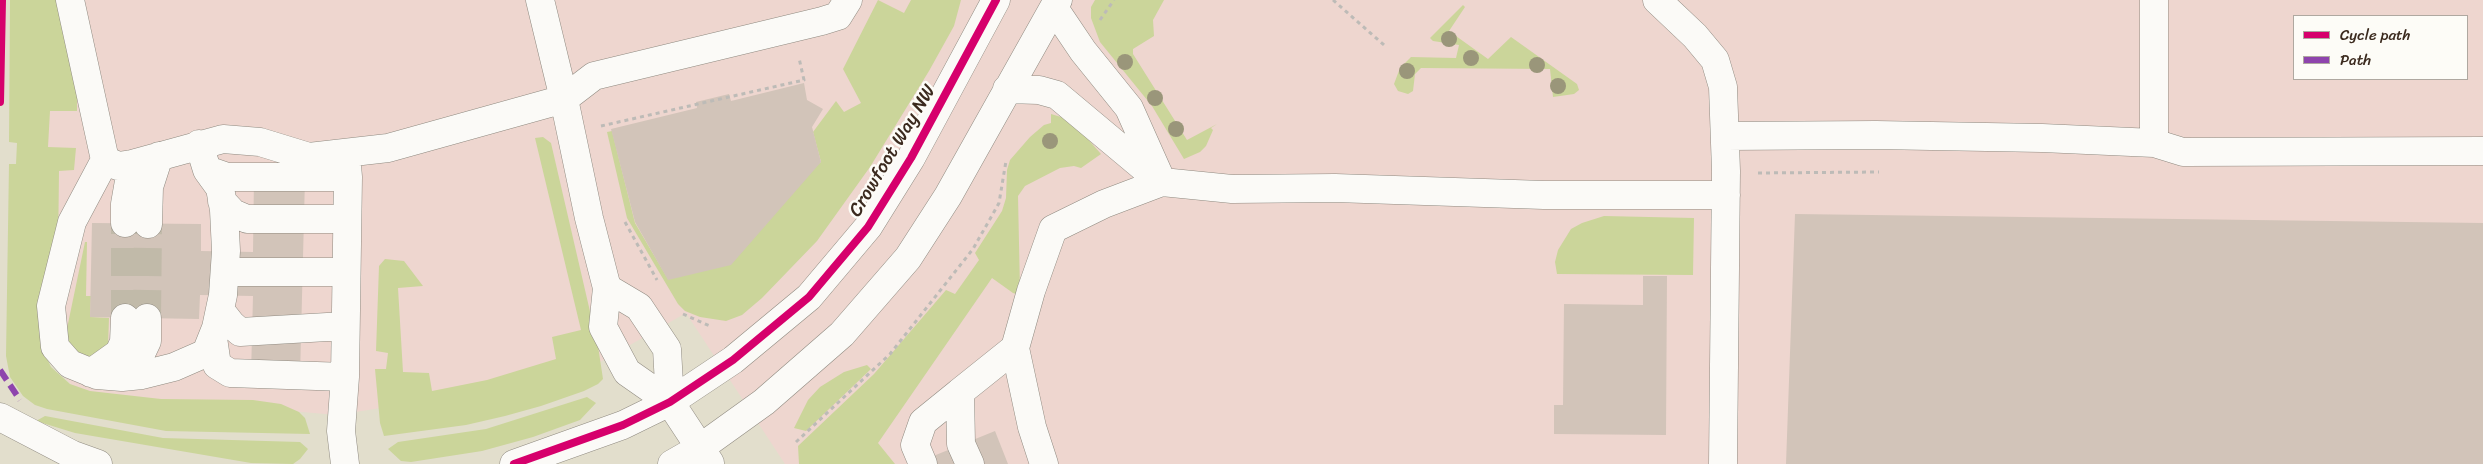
<!DOCTYPE html>
<style>
body{margin:0}
#map{position:relative;width:2483px;height:464px;overflow:hidden;background:#e2decc;font-family:Sriracha,sans-serif}
canvas{display:block}
.legend{position:absolute;left:2293px;top:15px;width:175px;height:65px;box-sizing:border-box;background:#fdfcf7;border:1px solid #afa8a0;margin:0;padding:6px 9px;list-style:none;font-size:15px;color:#3b2a1e}
.legend li{display:flex;align-items:center;gap:10px;height:25px}
.legend b{width:25px;border:1px solid #afa8a0}
</style>
<div id="map">
<canvas width="2483" height="464"></canvas>
<ul class="legend">
<li><b style="height:6px;background:#d6006c"></b>Cycle path</li>
<li><b style="height:6px;background:#8e44ad"></b>Path</li>
</ul>
</div>
<script>
const ctx = document.querySelector('canvas').getContext('2d');
ctx.lineJoin = 'round';
function fill(path, color) { ctx.fillStyle = color; ctx.fill(path, 'evenodd'); }
const toPath = rows => new Path2D(rows.map(r => 'M' + r).join(''));
function trace(path, color, width, dash) { ctx.strokeStyle = color; ctx.lineWidth = width; ctx.lineCap = dash ? 'butt' : 'round'; ctx.setLineDash(dash || []); ctx.stroke(path); }
function label(font, color, halo, rows, align = 'center') {
  ctx.font = font + ' Sriracha,sans-serif'; ctx.lineWidth = 5; ctx.setLineDash([]); ctx.textBaseline = 'middle'; ctx.strokeStyle = halo; ctx.fillStyle = color; for (const [text, x, y, turn = 0] of rows) {
    ctx.save(); ctx.translate(x, y); ctx.rotate((+turn || 0) * Math.PI / 180); ctx.textAlign = isNaN(turn) ? turn : align; if (halo) ctx.strokeText(text, 0, 0); ctx.fillText(text, 0, 0); ctx.restore();
  }
}
fill(toPath([
 [58,0,2483,0,2483,464,785,464,686,313,574,377,337,415,79,393,31,341],
 [2294,16,2467,16,2467,79,2294,79]
]), '#eed6cf');
fill(toPath([
 [10,0,57,0,77,97,77,111,50,111,48,147,76,148,74,170,59,171,58,255,42,348,51,367,70,384,90,391,161,399,253,400,281,404,299,412,305,418,310,434,166,431,47,409,35,405,23,396,10,377,6,356,9,164,16,164,17,143,9,142],
 [878,0,904,13,911,0,961,0,954,26,929,71,870,167,817,241,762,298,742,315,726,321,700,317,685,311,678,304,627,218,607,132,612,131,635,223,668,279,821,162,813,132,836,101,844,112,861,103,843,69],
 [1095,0,1164,0,1153,20,1154,36,1133,49,1133,54,1187,140,1217,124,1211,128,1213,130,1206,146,1200,152,1184,159,1152,106,1100,42,1091,18,1091,7],
 [1463,5,1465,7,1449,31,1488,59,1511,37,1577,84,1579,90,1574,94,1553,97,1550,69,1421,68,1415,74,1413,91,1408,94,1398,91,1394,84,1400,68,1411,57,1456,58,1459,45,1433,41,1430,38],
 [1051,114,1071,120,1101,154,1081,168,1074,166,1060,168,1025,186,1018,196,1020,290,1016,294,1013,293,992,278,878,443,895,464,799,464,798,446,874,374,946,290,955,294,979,260,975,253,1002,211,1006,198,1007,170,1010,160,1030,137,1044,125,1051,123],
 [543,137,551,143,598,346,603,379,598,384,584,391,541,406,505,416,466,425,384,436,380,423,375,369,386,369,388,353,376,351,379,266,385,259,404,261,423,286,398,288,403,372,429,373,432,391,487,380,556,359,552,337,581,330,535,138],
 [1604,216,1694,218,1693,275,1557,274,1555,262,1558,250,1571,229,1582,223],
 [85,242,87,242,86,296,91,296,90,317,109,318,108,346,88,363,65,338],
 [867,365,871,369,806,431,794,428,808,400,820,387,844,372],
 [587,397,596,403,580,420,533,437,482,451,411,462,401,461,388,449,398,442,486,429],
 [45,416,163,438,300,442,308,449,300,459,293,464,251,463,75,433,36,421]
]), '#cbd59a');
fill(toPath([
 [804,83,807,100,823,109,812,127,821,162,731,265,668,280,635,222,611,129,697,108,696,102,729,94,731,101],
 [254,177,305,178,300,376,251,375,253,296,200,295,199,319,90,317,92,223,201,224,201,251,253,252],
 [1795,214,2483,223,2483,464,1786,464],
 [1643,276,1667,276,1666,435,1554,434,1554,405,1563,405,1564,304,1643,305],
 [995,431,1008,464,913,464,921,461]
]), '#d2c4b9');
trace(toPath([
 [125,318,125,223],
 [147,318,148,224]
]), '#c1baa9', 28, [28, 14]);
const minor = toPath([
 [70,0,105,160,72,222,51,306,55,347,70,364,97,375,122,377,142,375,174,367,206,353,216,328,223,295,226,251,224,210,220,188,207,170,199,144],
 [540,0,564,99,589,218,607,288,603,327,627,372,670,402,710,463],
 [1657,0,1695,36,1715,60,1723,87,1726,171,1723,464],
 [2154,0,2154,143],
 [1054,8,1083,51,1129,108,1162,182],
 [1007,89,1039,90,1057,95,1155,177],
 [1726,136,1876,135,2042,138,2154,143,2183,152,2483,151],
 [105,160,118,166,132,164,223,139,260,142,309,157,388,148,564,99,594,76,822,21,838,16,848,0],
 [207,170,227,177,348,177],
 [222,201,233,213,247,219,347,219],
 [125,223,125,204,132,164],
 [148,224,149,187,159,156],
 [225,272,346,272],
 [607,288,639,307,667,349,670,402],
 [220,310,231,324,240,332,345,326],
 [213,338,217,365,230,373,345,377],
 [91,373,119,353,124,342,125,318],
 [122,377,137,362,147,341,147,318],
 [345,464,341,431,345,377,348,177,346,154],
 [514,464,623,425,670,402,733,360,809,297,868,227,911,158,996,0],
 [672,464,700,448,764,402,842,334,908,258,948,196,1058,0],
 [923,464,915,445,923,422,960,392],
 [970,464,961,444,960,392,1015,348],
 [1044,464,1032,427,1015,348,1031,291,1053,229,1104,204,1162,182,1232,189,1335,188,1544,195,1726,195]
]);
const major = toPath([
 [0,417,73,455,98,464]
]);
trace(minor, '#8f8a80', 29);
trace(major, '#8f8a80', 29);
trace(toPath([
 [1333,0,1384,45],
 [1100,20,1114,0],
 [601,126,804,80,799,58],
 [1758,173,1879,172],
 [625,222,657,280],
 [683,314,712,327],
 [796,442,890,354,973,249,999,203,1006,161]
]), '#bdbbb7', 3, [4, 4]);
trace(minor, '#fbfaf7', 28);
trace(major, '#fbfaf7', 28);
trace(toPath([
 [0,370,20,400]
]), '#8e44ad', 6, [12, 6]);
trace(toPath([
 [0,102,2,0],
 [514,464,623,425,670,402,733,360,809,297,868,227,911,158,996,0]
]), '#d6006c', 8);
ctx.fillStyle = '#9a967a';
for (const [x, y] of [
 [1449,39],
 [1471,58],
 [1125,62],
 [1537,65],
 [1407,71],
 [1558,86],
 [1155,98],
 [1176,129],
 [1050,141]
]) { ctx.beginPath(); ctx.arc(x, y, 8, 0, 2 * Math.PI); ctx.fill(); }
label('19px', '#3b2a1e', '#fdfcf7', [
 ["Crowfoot Way NW",893,151,-59]
]);
</script>
